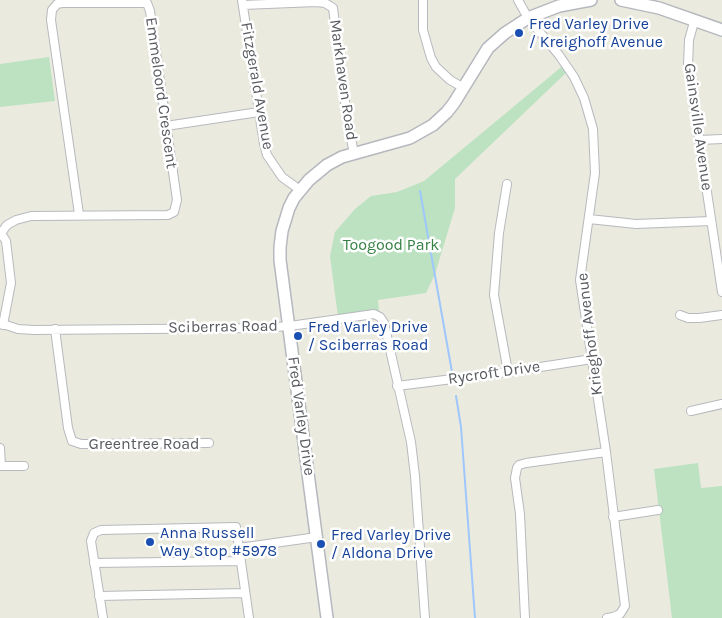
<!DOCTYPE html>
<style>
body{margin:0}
canvas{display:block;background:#ebeadf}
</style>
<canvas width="722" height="618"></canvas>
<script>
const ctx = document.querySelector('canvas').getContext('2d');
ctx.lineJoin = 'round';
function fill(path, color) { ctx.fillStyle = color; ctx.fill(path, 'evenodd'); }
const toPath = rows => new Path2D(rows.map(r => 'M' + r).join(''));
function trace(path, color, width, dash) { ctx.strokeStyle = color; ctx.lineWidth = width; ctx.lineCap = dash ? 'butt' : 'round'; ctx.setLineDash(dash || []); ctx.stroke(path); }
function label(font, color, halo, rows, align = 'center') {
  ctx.font = font + ' Karla,sans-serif'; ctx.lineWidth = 5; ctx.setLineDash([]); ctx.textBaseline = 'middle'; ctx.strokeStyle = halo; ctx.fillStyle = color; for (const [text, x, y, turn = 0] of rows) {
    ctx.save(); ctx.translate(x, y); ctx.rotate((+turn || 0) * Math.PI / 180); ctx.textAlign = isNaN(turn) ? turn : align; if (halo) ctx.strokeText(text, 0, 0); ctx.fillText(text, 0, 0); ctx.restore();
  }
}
fill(toPath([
 [49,57,55,101,0,107,0,64],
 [565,64,569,70,455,179,455,208,435,274,426,293,378,300,379,311,338,317,330,256,335,232,355,209,371,196,397,192,424,181],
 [698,463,701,488,722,486,722,618,672,618,654,469]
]), '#bce2c1');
trace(toPath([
 [420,191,452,372],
 [456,396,461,427,475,618]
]), '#9fc7fb', 2);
const street = toPath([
 [242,0,264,144,267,155,282,177,300,190],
 [423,0,423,30,431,58,436,67,450,80,464,88],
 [518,0,528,18,559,55,574,77,584,98,593,129,595,173,580,280,606,452,625,606,620,614,613,617,607,618],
 [243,5,316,2,325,3,333,8,347,117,354,154],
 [694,22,689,40,688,66,722,292],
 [166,126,259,112],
 [699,140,722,139],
 [507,184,499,233,494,295,508,372],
 [589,219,636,224,711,221],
 [0,232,6,241,11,283,3,325],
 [1,233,7,225,16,220,31,216,168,215,174,212,177,200,150,11,147,3,62,3,57,4,52,10,51,20,79,214],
 [680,315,688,318,699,318,722,315],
 [0,323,18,329,34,330,260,328,290,326,374,314,380,317,384,323,411,442,415,476,425,618],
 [55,329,68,428,72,441,81,444,209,443],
 [397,386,508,372,592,359],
 [691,411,722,404],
 [0,448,1,466],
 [0,466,24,466],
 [613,517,658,510],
 [239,548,317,537],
 [94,563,241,561],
 [99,596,245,593],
 [103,618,91,541,94,533,101,530,236,527,249,618],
 [525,618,520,514,515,478,517,468,519,465,526,463,606,452]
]);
const secondary = toPath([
 [621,0,659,8,722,30],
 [327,618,280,260,280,247,282,231,289,208,294,198,309,180,327,165,342,157,410,138,433,125,447,112,454,103,488,48,505,33,528,18,559,6,591,0]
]);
trace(street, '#b7b9be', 10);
trace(secondary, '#b5b8be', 14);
trace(street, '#fff', 8);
trace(secondary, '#fff', 11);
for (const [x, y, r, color] of [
 [519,33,5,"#1a4fb4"],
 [298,336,5,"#1a4fb4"],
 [150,542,5,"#1a4fb4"],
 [321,544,5,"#1a4fb4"]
]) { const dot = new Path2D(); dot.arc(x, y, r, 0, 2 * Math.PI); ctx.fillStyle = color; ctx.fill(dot); trace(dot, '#fff', 2); }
label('16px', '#164399', '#fff', [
 ["Fred Varley Drive",529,24],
 ["/ Kreighoff Avenue",529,42],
 ["Fred Varley Drive",308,327],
 ["/ Sciberras Road",308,345],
 ["Anna Russell",160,533],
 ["Way Stop #5978",160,551],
 ["Fred Varley Drive",331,535],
 ["/ Aldona Drive",331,553]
], 'left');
label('16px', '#585b60', '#fff', [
 ["Markhaven Road",343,80,82],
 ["Fitzgerald Avenue",257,86,80],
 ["Emmeloord Crescent",161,93,82],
 ["Gainsville Avenue",698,127,82],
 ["Sciberras Road",223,327,-1],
 ["Krieghoff Avenue",590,334,-97],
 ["Rycroft Drive",494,373,-8],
 ["Fred Varley Drive",301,416,82],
 ["Greentree Road",144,444]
]);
label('16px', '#378144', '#fff', [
 ["Toogood Park",391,245]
]);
</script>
